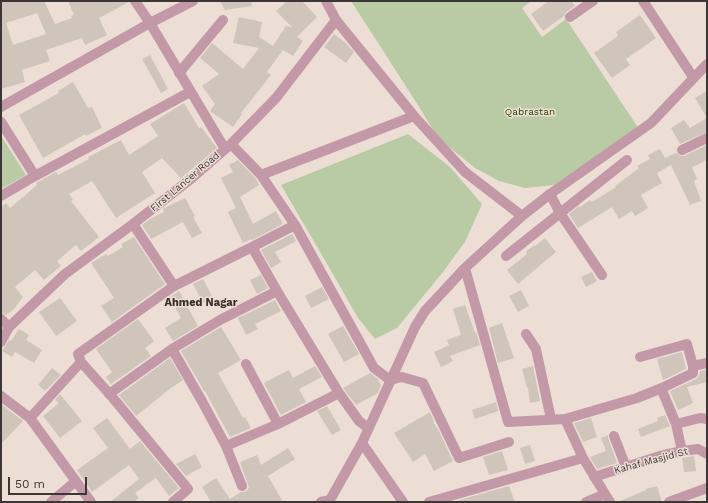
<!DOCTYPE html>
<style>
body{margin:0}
#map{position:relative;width:708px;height:503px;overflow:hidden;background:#ecded5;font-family:"Work Sans",sans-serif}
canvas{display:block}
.frame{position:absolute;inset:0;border:2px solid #3c3734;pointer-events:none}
.scale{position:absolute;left:8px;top:477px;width:79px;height:18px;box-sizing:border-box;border:2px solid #3c3734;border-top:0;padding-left:5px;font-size:12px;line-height:14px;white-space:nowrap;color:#3c3734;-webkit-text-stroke:3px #ecded5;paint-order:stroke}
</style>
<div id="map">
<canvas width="708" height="503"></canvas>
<div class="frame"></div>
<div class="scale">50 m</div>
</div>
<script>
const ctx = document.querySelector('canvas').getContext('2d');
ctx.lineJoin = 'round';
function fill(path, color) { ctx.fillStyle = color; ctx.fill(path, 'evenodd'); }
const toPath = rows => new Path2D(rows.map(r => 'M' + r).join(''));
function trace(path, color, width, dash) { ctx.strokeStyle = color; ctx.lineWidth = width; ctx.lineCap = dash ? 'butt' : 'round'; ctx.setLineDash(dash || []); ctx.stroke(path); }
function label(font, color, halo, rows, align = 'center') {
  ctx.font = font + ' "Work Sans",sans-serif'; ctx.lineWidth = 3; ctx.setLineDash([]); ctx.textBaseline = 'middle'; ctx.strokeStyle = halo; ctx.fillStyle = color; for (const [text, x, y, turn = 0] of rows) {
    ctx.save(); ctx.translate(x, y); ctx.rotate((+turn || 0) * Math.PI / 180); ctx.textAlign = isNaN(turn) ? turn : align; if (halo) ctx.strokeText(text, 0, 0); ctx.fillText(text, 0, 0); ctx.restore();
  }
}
fill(toPath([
 [351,1,531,1,522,8,542,37,566,19,639,129,554,185,525,188,499,181,475,168,438,138,416,102],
 [408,134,450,167,482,204,465,242,443,272,397,328,375,339,358,318,330,269,281,185],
 [1,136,26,175,1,189]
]), '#b9cba4');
fill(toPath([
 [1,1,44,1,55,24,72,18,71,16,74,15,68,1,129,1,129,2,99,18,107,35,85,45,82,38,46,50,50,61,22,70,25,82,1,89],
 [37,13,46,34,13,45,6,23],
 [220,1,251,1,252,6,225,10],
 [287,1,302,1,317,17,297,37,303,41,293,56,283,50,267,72,271,75,241,113,242,114,233,127,210,111,215,104,202,86,219,74,200,58,212,43,243,69,259,48,233,43,239,17,262,22,259,37,273,46,286,26,292,27,276,11],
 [549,1,571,1,575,6,566,12,564,16,543,31,531,14],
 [640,15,656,38,626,59,630,65,612,78,594,53,618,36,616,32],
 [334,34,346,43,354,52,346,63,324,47],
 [150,55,168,89,161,93,142,59],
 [73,82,88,108,92,107,102,128,86,136,85,134,43,158,19,115,59,93,58,91],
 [707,91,707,132,680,144,671,128,684,120,690,128,707,118,695,98],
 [184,103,199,128,201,127,217,148,181,178,162,158,142,172,155,193,116,218,92,181,69,194,73,200,71,201,99,237,81,251,76,245,57,261,61,266,44,280,35,270,15,287,23,297,14,309,6,315,1,313,1,207,6,203,10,208,37,185,36,183,56,172,58,175,89,159,88,157,121,140,129,155,158,136,150,124],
 [707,145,707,160,692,167,697,179,694,181,701,201,690,205,671,165,657,173,662,183,641,195,648,208,635,216,632,211,619,219,612,207,578,228,569,214,579,206,580,207,590,200,592,202,616,187,615,186,639,168,637,166,650,159,648,155,660,149,665,158,676,153,681,156,684,156],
 [238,160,256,179,259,185,240,197,253,224,276,211,283,224,252,240,251,239,243,243,228,212,236,208,221,178,233,172,229,165],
 [185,198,195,216,193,217,202,233,192,238,183,222,151,239,142,225,150,219,164,212,163,209,164,208],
 [292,234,296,241,275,252,281,262,271,268,261,250],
 [134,237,165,284,112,322,101,306,114,298,91,263,106,254,108,256,123,247,121,244],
 [545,238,556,252,518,284,507,270,527,254,526,251,535,245,535,246],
 [592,272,597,281,586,287,581,277],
 [261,275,268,288,257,294,250,280],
 [203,279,213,298,203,303,193,284],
 [322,287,329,299,311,308,305,296],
 [521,290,529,306,518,312,509,296],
 [179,291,198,326,173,341,165,328,181,318,170,297],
 [60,298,77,321,56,336,39,312],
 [275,300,281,311,255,324,258,329,246,335,238,318],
 [465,305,474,330,475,333,476,332,480,345,450,356,453,361,441,367,434,352,449,345,447,340,461,335,453,309],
 [138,319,154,341,145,348,151,356,111,384,106,377,112,372,96,349],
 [502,323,514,358,498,363,489,328],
 [343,326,359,354,344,362,328,334],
 [221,327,241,360,218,373,243,418,245,417,251,428,230,437,205,391,204,391,181,351],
 [19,329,29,335,26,340,42,350,34,363,15,352,12,357,2,351,9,340,11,341],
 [682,352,686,369,663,380,657,359],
 [170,358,183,380,171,388,136,416,119,395],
 [315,366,322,377,299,389,306,402,281,415,264,383,289,370,293,378],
 [533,366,540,401,530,403,528,388,527,388,522,369],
 [52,368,61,375,45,391,38,385],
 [707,370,707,382,687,387,693,403,678,410,670,391,696,379,699,376,700,371],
 [370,373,378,379,381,385,378,393,356,405,343,388],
 [60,394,82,421,60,438,43,416,59,403,55,400],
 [496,402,498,411,475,419,472,410],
 [1,404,23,421,1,444],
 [327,406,341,430,332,435,317,411],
 [430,412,434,422,433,422,439,431,453,461,434,471,425,454,413,462,394,433],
 [665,415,670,426,641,437,638,429,658,421,657,418],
 [107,418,130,449,140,441,179,488,169,496,156,478,135,493,139,498,134,502,110,502,139,479,129,465,92,492,77,470,108,448,93,428],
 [591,418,597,437,583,442,574,423],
 [608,435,608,438,617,463,597,469,590,457,606,451,601,438],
 [530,445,535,461,525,464,520,448],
 [288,448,295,459,268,476,283,502,211,502,202,487,216,478,230,499,241,492,245,492,249,488,240,462,257,455,261,465],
 [502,451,508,470,489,475,483,457],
 [195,454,202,467,186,476,176,464],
 [694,456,696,471,684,472,682,458],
 [509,486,515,502,460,502,459,500],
 [657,486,662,502,618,502,646,490,646,489]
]), '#d0c5ba');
trace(toPath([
 [135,1,150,23,225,149],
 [643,1,693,77],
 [570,17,593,1],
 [336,20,414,116,465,172,522,216],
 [179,73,223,20],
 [1,107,150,23,193,1],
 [1,122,35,176],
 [231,144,261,175,295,225,374,368,390,380,402,377,423,383,459,458,509,442],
 [682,150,707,138],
 [261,175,414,116],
 [550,194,560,213,602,275],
 [1,196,35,176,190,92],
 [133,224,174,286],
 [252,247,295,225],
 [506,256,627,160],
 [465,268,508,422,565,419,637,398,662,388,693,373,693,366,707,363],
 [1,319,9,327],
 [526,334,536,349,551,419],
 [1,342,9,327,65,274,133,224,192,178,231,144,276,98,336,20,326,1],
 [172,349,203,403,226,446,242,486],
 [640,357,687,344,693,366],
 [81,362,78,354,174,286,252,247,277,291,339,393,359,421,368,428],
 [246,364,278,424],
 [661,388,676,424,682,451],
 [109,394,172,349,220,320,277,291],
 [1,396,30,418,91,502],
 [30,418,81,362,113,398,188,489,173,502],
 [565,419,583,458,610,502],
 [676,424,700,418,707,419],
 [614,436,626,467],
 [362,443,403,502],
 [226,446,278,424,339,393],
 [594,477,660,456,682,451,698,449,707,454],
 [51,502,76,481],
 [321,502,330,500,362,443,415,327,425,311,465,268,522,216,550,194,651,123,707,64],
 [429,502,583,458],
 [586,502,605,494],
 [669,502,707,488]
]), '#c399a7', 10);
label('10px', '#2f4504', '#ecded5', [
 ["Qabrastan",530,112]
]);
label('10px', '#3c3734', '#ecded5', [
 ["First Lancer Road",185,182,-40],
 ["Kahaf Masjid St",651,461,-15]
]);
label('bold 11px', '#382d27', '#ecded5', [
 ["Ahmed Nagar",201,303]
]);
</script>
